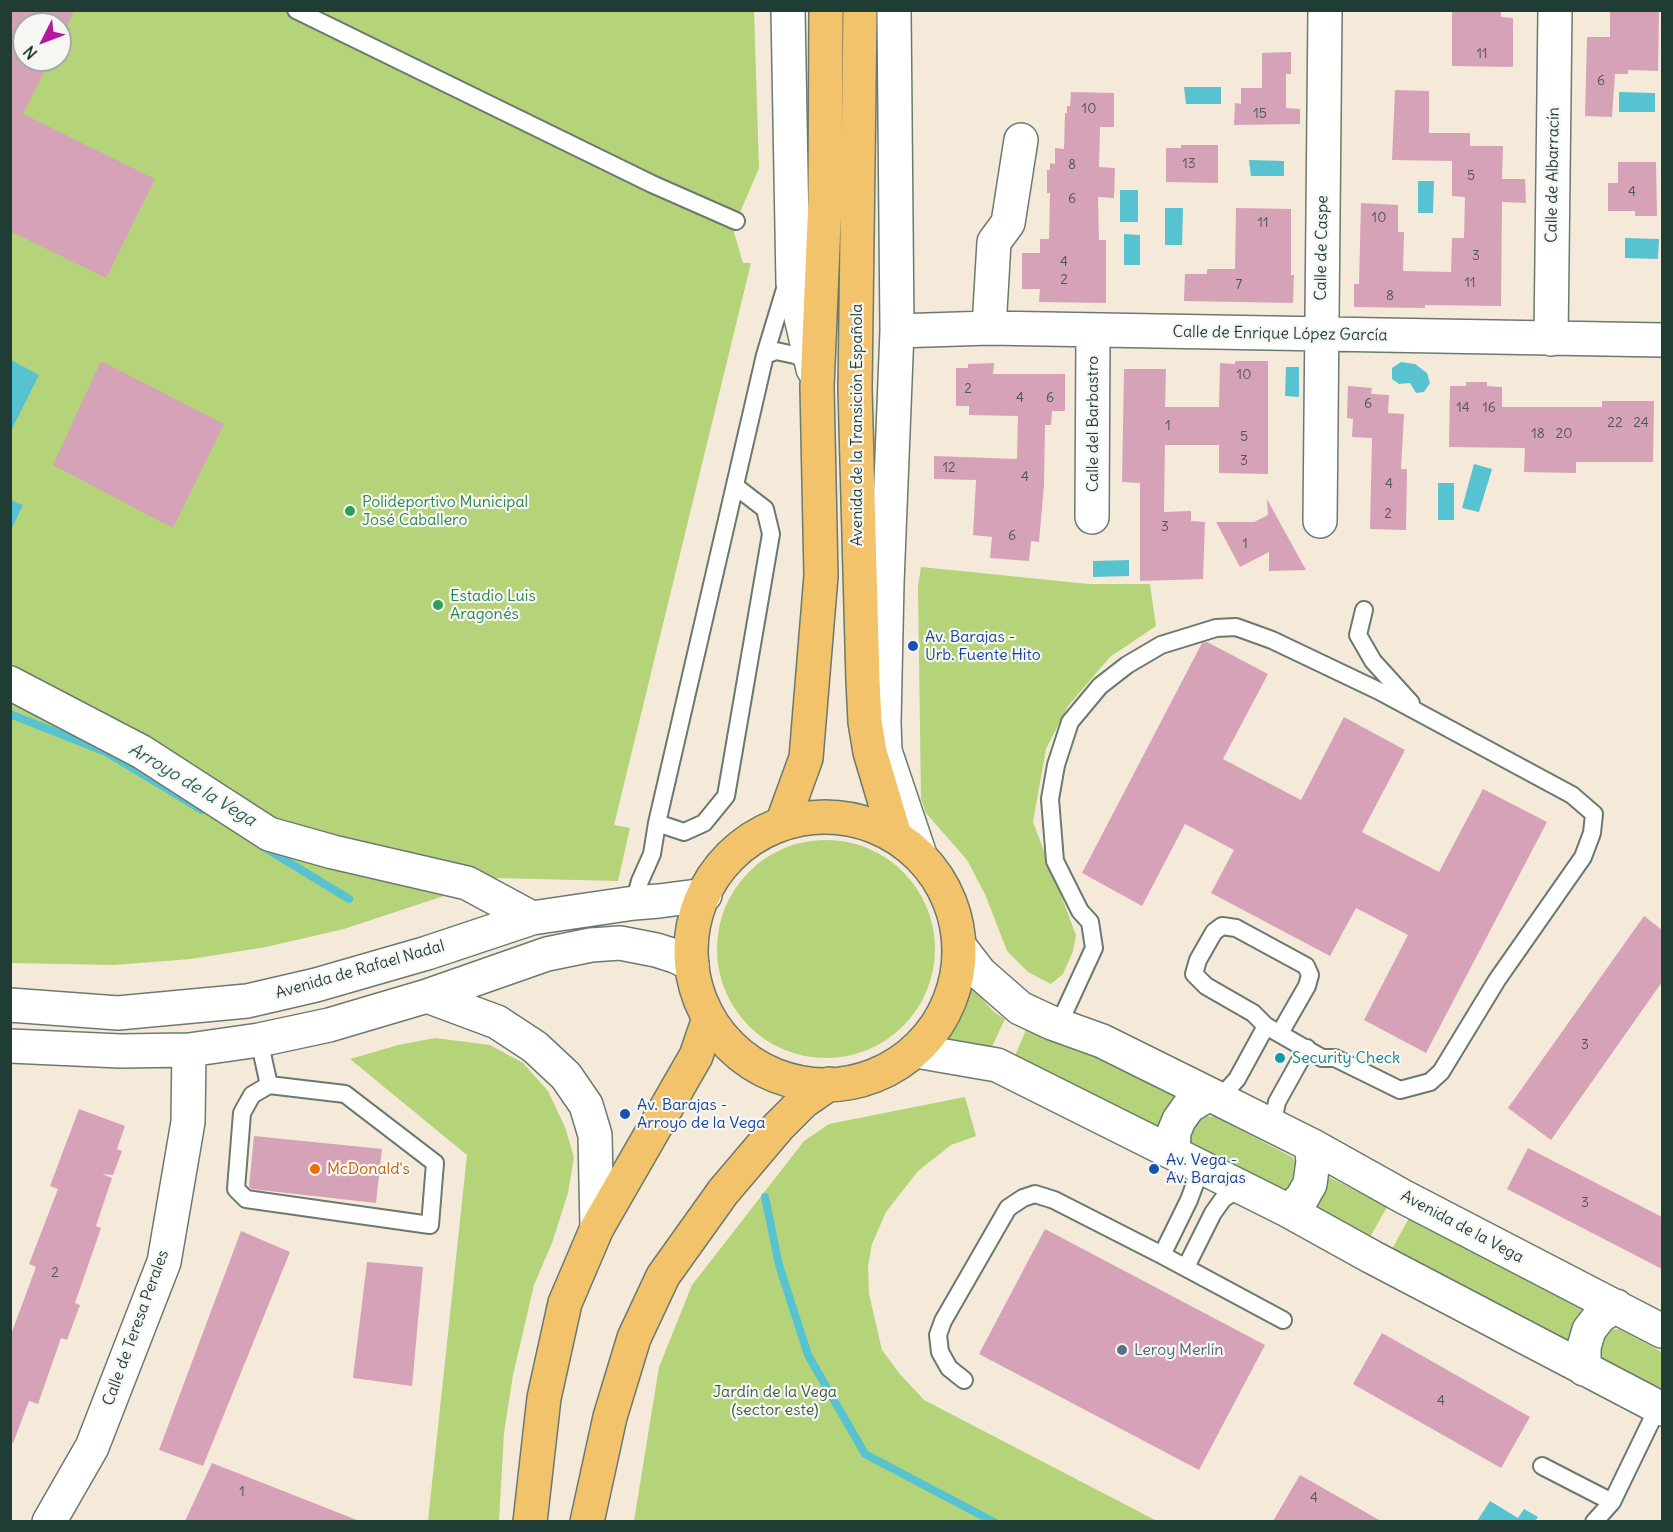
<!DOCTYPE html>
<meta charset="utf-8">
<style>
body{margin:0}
#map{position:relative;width:1673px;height:1532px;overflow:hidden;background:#f5eada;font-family:Delius,sans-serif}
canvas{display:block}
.frame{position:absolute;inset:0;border:12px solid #1f3d34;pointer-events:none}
.north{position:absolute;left:12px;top:12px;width:60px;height:60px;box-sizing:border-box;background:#f6f6f2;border:2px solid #a0aca6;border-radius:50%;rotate:228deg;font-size:16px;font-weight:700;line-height:24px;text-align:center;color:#1f3d34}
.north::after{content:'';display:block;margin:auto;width:21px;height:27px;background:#b5179e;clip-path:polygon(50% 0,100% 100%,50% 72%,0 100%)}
</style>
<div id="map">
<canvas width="1673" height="1532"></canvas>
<div class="frame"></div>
<div class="north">N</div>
</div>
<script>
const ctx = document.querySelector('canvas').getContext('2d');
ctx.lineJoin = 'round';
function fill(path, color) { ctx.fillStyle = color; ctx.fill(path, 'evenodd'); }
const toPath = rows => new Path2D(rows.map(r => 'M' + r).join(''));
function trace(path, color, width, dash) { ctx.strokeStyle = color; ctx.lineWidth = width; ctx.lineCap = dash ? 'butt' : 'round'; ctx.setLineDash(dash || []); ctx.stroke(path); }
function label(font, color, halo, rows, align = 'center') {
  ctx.font = font + ' Delius,sans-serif'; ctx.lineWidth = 4.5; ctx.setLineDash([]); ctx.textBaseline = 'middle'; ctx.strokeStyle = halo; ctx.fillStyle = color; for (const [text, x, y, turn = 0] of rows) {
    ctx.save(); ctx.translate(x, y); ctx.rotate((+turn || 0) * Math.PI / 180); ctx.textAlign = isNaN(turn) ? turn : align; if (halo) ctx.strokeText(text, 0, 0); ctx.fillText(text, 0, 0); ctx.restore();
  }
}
fill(toPath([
 [11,11,754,11,759,168,733,229,743,263,751,263,614,825,630,828,618,881,498,878,344,929,266,947,191,959,114,965,11,963],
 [24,24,60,24,60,60,24,60],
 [921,567,1089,584,1150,584,1156,626,1110,657,1068,706,1046,749,1033,822,1076,935,1073,951,1063,974,1051,984,1028,972,1007,951,985,894,967,860,926,813,921,799,918,586],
 '717 949a109 109 0 1 1 218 0a109 109 0 1 1-218 0Z',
 [971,987,994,1012,1005,1019,989,1053,942,1048,954,1031,962,1015,967,1002],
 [1026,1030,1106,1060,1180,1099,1163,1131,1043,1069,1014,1058],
 [435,1038,490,1045,523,1063,548,1091,565,1127,574,1157,568,1193,552,1243,534,1285,513,1375,504,1433,499,1521,428,1521,467,1155,350,1059,398,1045],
 [965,1097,976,1136,951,1145,918,1171,886,1212,872,1244,868,1266,869,1294,882,1350,899,1373,924,1400,1157,1521,634,1521,659,1367,692,1285,804,1141,829,1124],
 [1205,1116,1216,1117,1292,1157,1298,1164,1299,1181,1285,1192,1193,1145,1189,1137,1197,1120],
 [1327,1176,1387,1207,1369,1239,1309,1208],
 [1409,1218,1588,1312,1571,1345,1391,1251],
 [1619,1329,1662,1352,1662,1394,1603,1360,1597,1351,1598,1342,1608,1330]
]), '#b5d379');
fill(toPath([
 [1184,87,1221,87,1221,104,1186,104],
 [1619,92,1655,93,1655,112,1619,112],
 [1249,160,1284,161,1284,176,1251,176],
 [1418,181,1434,181,1433,213,1418,213],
 [1120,190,1138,190,1138,222,1120,222],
 [1165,208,1183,208,1182,245,1165,245],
 [1124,234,1140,235,1140,265,1124,265],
 [1625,238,1659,239,1658,259,1625,258],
 [11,360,39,375,11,431],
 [1401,362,1415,364,1427,373,1430,383,1424,392,1416,393,1410,383,1399,384,1392,379,1392,368],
 [1286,367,1299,367,1299,397,1285,396],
 [1474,464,1492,469,1479,512,1462,508],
 [1438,483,1454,483,1454,520,1438,520],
 [11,500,23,505,11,530],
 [1129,560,1129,576,1093,577,1093,561],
 [1490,1501,1518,1518,1524,1509,1538,1517,1535,1521,1477,1521]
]), '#57c3d1');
trace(toPath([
 [10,714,106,752,202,810],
 [262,846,349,899],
 [765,1197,779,1265,808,1355,865,1454,994,1522]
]), '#57c3d1', 8);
fill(toPath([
 [10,10,75,10,60,40,60,24,24,24,24,60,50,60,23,114,155,179,106,278,10,231],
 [1452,10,1501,10,1501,17,1513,18,1513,67,1452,66],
 [1610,10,1659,10,1658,71,1628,70,1628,74,1615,74,1612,117,1585,116,1587,37,1610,37],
 [1291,52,1291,74,1286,74,1286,108,1300,109,1300,124,1234,125,1235,103,1241,104,1241,88,1262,88,1262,53],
 [1395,90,1429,91,1429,133,1470,133,1470,146,1503,146,1502,179,1525,179,1526,203,1502,202,1501,306,1425,305,1425,308,1354,307,1354,284,1359,284,1361,203,1398,205,1398,232,1404,232,1403,271,1451,272,1452,238,1464,238,1465,197,1452,196,1452,161,1392,160],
 [1071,92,1114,93,1114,127,1100,127,1099,167,1115,168,1114,198,1098,197,1099,240,1106,240,1106,303,1039,302,1040,289,1022,289,1022,253,1040,253,1040,239,1049,239,1050,193,1047,193,1047,170,1050,170,1050,163,1055,164,1055,148,1064,149,1065,113,1067,113,1067,106,1070,106],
 [1181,145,1218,145,1218,183,1166,182,1166,148,1181,148],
 [1618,162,1656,162,1657,216,1635,216,1635,211,1608,211,1608,183,1618,183],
 [1236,208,1291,209,1291,275,1294,275,1293,303,1184,301,1185,274,1207,274,1207,269,1235,269],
 [101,361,224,424,173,528,53,465],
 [1235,361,1268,361,1268,474,1219,473,1219,445,1165,445,1164,512,1191,511,1191,521,1205,522,1203,579,1140,581,1140,483,1122,482,1124,369,1166,369,1165,407,1219,407,1220,363,1235,364],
 [994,363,993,374,1065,374,1065,411,1052,411,1051,425,1045,425,1044,485,1039,542,1031,541,1029,561,990,558,992,537,973,535,976,480,934,479,934,456,1017,459,1018,416,969,415,969,406,956,406,956,368,968,368,968,364],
 [1466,382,1487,382,1487,386,1502,387,1502,407,1602,407,1602,401,1654,401,1653,462,1576,462,1576,473,1524,472,1525,448,1449,447,1450,386,1466,386],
 [1348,386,1372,388,1371,394,1389,395,1388,413,1404,414,1401,469,1407,469,1406,530,1370,529,1372,438,1352,437,1353,419,1347,418],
 [1267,499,1274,512,1306,570,1269,571,1269,552,1240,567,1216,522,1254,522,1268,515],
 [1207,642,1268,674,1223,759,1301,800,1344,717,1405,750,1362,832,1439,872,1483,789,1547,822,1426,1053,1364,1020,1408,935,1356,908,1330,956,1211,893,1234,850,1185,824,1142,906,1082,873,1202,643],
 [1644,916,1662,930,1662,982,1551,1140,1508,1108],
 [79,1109,125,1126,117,1149,122,1151,113,1175,102,1174,112,1178,96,1226,101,1228,75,1303,80,1305,67,1340,61,1338,38,1404,29,1401,13,1443,10,1443,10,1337,36,1267,29,1264,58,1189,50,1186],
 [254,1136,382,1149,376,1203,251,1189,249,1187],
 [1528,1148,1662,1217,1662,1269,1507,1189],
 [1045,1229,1265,1345,1199,1470,979,1354],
 [241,1231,290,1252,203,1466,159,1450],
 [367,1262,423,1267,412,1386,353,1378],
 [1382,1333,1530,1417,1501,1468,1353,1384],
 [212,1463,357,1520,357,1521,185,1521],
 [1300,1475,1381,1521,1273,1521]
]), '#d5a2b7');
const service = toPath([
 [296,10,652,184,736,221],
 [765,355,776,351,795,355,812,362],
 [1364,610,1358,635,1373,661,1411,703],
 [657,823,684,832,704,823,726,796,771,534,765,509,735,486],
 [634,903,640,881,652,854,657,823,765,355,785,289,792,284],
 [1052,1023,1064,1013,1094,948,1090,922,1080,911,1055,861,1050,799,1056,765,1070,722,1100,686,1127,665,1161,645,1216,628,1236,627,1272,640,1379,691,1572,795,1594,814,1592,833,1583,857,1497,980,1441,1072,1430,1082,1400,1090,1335,1058,1322,1058,1266,1026,1253,1013,1206,986,1194,974,1198,960,1214,932,1222,926,1236,928,1306,966,1310,975,1307,986,1280,1033],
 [259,1040,269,1085,252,1095,242,1113,236,1189,246,1199,430,1225,435,1163,345,1094,269,1085],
 [1219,1099,1237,1079,1266,1026],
 [1272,1126,1277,1102,1307,1048],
 [1162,1255,1189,1200,1196,1181,1194,1163],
 [1186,1267,1213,1213,1223,1199,1241,1187],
 [964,1380,949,1368,940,1352,938,1335,943,1321,1008,1208,1023,1198,1035,1194,1054,1200,1162,1255,1283,1320],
 [1542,1466,1612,1502,1658,1407],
 [1594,1522,1612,1502]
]);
const minor = toPath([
 [788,10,793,283,813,369],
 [894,10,897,331,887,583,884,723,885,751,920,855],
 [989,328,994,242,1008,223,1021,140],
 [897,331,989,328,1662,340],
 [1551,339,1555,10],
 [1092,517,1093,332],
 [1320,521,1325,10],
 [10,683,142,752,269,834,333,852,467,883,532,918],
 [960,947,980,973,1020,1008,1052,1023,1102,1041,1209,1094,1311,1145,1404,1197,1662,1331],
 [427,996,497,1022,535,1047,566,1076,586,1105,595,1135,597,1228],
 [10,1005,118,1013,247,1001,316,985,427,953,532,918,634,903,659,901,705,895],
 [10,1046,120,1051,189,1050,259,1040,329,1025,427,996,547,954,591,945,620,943,656,950,675,956,692,964],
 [916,1051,997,1065,1289,1211,1372,1257,1662,1409],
 [1173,1153,1174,1132,1179,1120,1189,1106,1209,1094],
 [1289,1211,1302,1198,1310,1184,1313,1161,1311,1145],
 [1584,1369,1584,1347,1589,1330,1600,1316,1616,1306],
 [49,1522,92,1447,164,1262,188,1122,189,1050]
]);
const primary = toPath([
 [860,10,855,389,863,681,865,722,870,752,895,836],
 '691 951a134 134 0 1 1 268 0a134 134 0 1 1-268 0Z',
 [782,824,806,758,821,576,817,387,825,199,826,10],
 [530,1522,544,1398,565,1303,597,1228,696,1056,709,1018],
 [587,1522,610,1417,634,1338,663,1276,723,1192,779,1126,803,1102,829,1084]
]);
trace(service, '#6a7a6e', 20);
trace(minor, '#6a7a6e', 36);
trace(primary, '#6a7a6e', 36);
trace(service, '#fff', 16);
trace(minor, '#fff', 33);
trace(primary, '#f2c36a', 33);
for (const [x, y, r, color] of [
 [350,511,6,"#2e9e5b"],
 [438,605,6,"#2e9e5b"],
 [913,646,6,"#1a4fb4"],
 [1280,1058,6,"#0f9aa8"],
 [625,1114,6,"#1a4fb4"],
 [315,1169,6,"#e8710a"],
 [1154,1169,6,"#1a4fb4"],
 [1122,1350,6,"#5c6f8a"]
]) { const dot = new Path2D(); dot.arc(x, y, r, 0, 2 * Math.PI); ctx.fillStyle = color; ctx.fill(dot); trace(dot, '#f6f6f2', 2); }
label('14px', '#4c5655', null, [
 ["11",1482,54],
 ["6",1601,81],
 ["10",1089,109],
 ["15",1260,114],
 ["13",1189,164],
 ["8",1072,165],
 ["5",1471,176],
 ["4",1632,192],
 ["6",1072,199],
 ["10",1379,218],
 ["11",1263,223],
 ["3",1476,256],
 ["4",1064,262],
 ["2",1064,280],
 ["11",1470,283],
 ["7",1239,285],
 ["8",1390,296],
 ["10",1244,375],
 ["2",968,389],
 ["4",1020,398],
 ["6",1050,398],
 ["6",1368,404],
 ["14",1463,408],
 ["16",1489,408],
 ["22",1615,423],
 ["24",1641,423],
 ["1",1168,426],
 ["18",1538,434],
 ["20",1564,434],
 ["5",1244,437],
 ["3",1244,461],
 ["12",949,468],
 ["4",1025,477],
 ["4",1389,484],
 ["2",1388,514],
 ["3",1165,527],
 ["6",1012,536],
 ["1",1245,544],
 ["3",1585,1045],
 ["3",1585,1203],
 ["2",55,1273],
 ["4",1441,1401],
 ["1",242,1492],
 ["4",1314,1498]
]);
label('16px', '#1f3d34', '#f6f6f2', [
 ["Calle de Albarracín",1553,175,-89],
 ["Calle de Caspe",1322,248,-89],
 ["Calle de Enrique López García",1280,334,1],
 ["Calle del Barbastro",1093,424,-90],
 ["Avenida de la Transición Española",857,425,-90],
 ["Avenida de Rafael Nadal",360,970,-16],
 ["Avenida de la Vega",1462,1227,28],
 ["Calle de Teresa Perales",136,1328,-70]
]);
label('16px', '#27864d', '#f6f6f2', [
 ["Polideportivo Municipal",362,502],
 ["José Caballero",362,520],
 ["Estadio Luis",450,596],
 ["Aragonés",450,614]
], 'left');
label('16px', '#164399', '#f6f6f2', [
 ["Av. Barajas -",925,637],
 ["Urb. Fuente Hito",925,655],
 ["Av. Barajas -",637,1105],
 ["Arroyo de la Vega",637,1123],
 ["Av. Vega -",1166,1160],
 ["Av. Barajas",1166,1178]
], 'left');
label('16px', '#0d838f', '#f6f6f2', [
 ["Security Check",1292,1058]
], 'left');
label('16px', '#c56008', '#f6f6f2', [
 ["McDonald's",327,1169]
], 'left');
label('16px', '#4e5e75', '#f6f6f2', [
 ["Leroy Merlín",1134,1350]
], 'left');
label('16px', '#3d5b42', '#f6f6f2', [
 ["Jardín de la Vega",775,1392],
 ["(sector este)",775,1410]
]);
label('italic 18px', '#2d5e5b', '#f6f6f2', [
 ["Arroyo de la Vega",192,785,31]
]);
</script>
